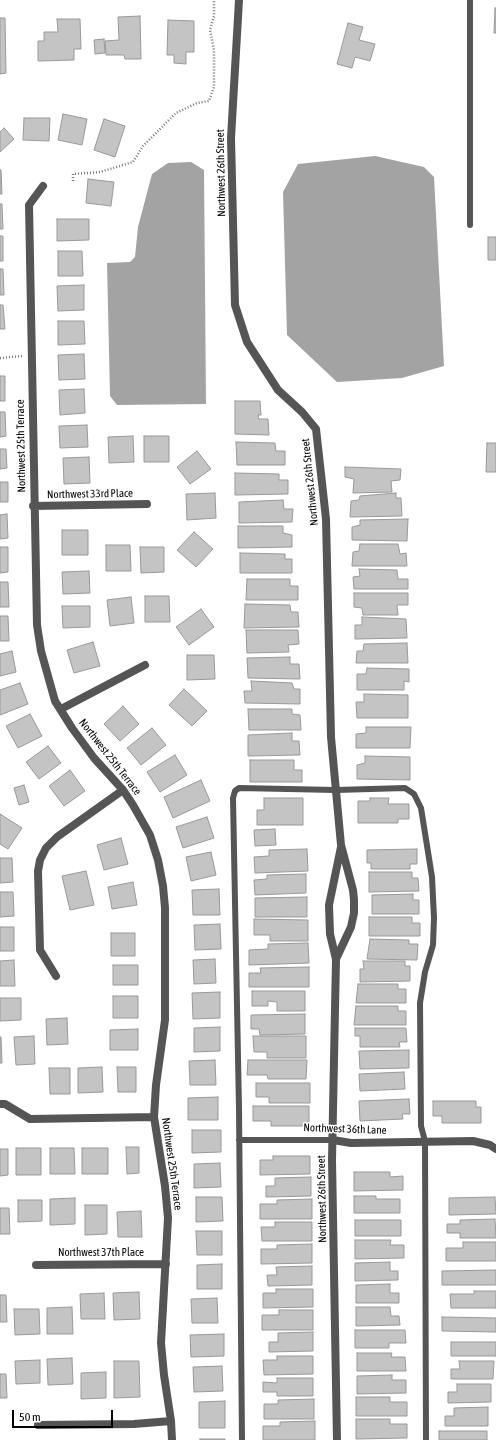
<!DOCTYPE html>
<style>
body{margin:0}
#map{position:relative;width:496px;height:1440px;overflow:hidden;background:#fff;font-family:"Asap Condensed",sans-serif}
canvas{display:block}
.scale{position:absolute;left:12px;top:1410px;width:101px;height:18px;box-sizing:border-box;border:2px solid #000;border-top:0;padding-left:5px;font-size:12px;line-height:14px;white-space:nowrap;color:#000;-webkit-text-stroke:3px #fff;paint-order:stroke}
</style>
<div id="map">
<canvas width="496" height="1440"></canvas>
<div class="scale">50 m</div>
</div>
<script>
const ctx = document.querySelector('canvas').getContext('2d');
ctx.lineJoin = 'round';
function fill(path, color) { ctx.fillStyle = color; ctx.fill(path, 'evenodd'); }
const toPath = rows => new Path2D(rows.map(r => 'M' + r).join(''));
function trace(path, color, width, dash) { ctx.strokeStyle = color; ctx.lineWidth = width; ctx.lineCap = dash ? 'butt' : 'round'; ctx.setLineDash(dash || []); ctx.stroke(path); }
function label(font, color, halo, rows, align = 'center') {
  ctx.font = font + ' "Asap Condensed",sans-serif'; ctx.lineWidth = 3; ctx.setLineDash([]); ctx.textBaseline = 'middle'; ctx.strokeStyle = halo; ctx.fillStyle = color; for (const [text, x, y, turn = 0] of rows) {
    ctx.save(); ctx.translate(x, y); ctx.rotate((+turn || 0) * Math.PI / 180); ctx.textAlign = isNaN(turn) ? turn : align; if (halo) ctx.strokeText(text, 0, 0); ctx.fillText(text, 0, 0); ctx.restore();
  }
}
fill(toPath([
 [375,156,424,167,434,177,444,366,402,378,337,382,287,335,283,192,298,164],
 [191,162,204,170,206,404,117,405,110,396,107,263,130,262,135,257,138,227,152,174,168,163]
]), '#a3a3a3');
const building = toPath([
 [495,8,496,8,496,33,494,33,495,8],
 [140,16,141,59,125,59,124,55,106,55,105,41,119,40,118,17,140,16],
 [0,18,5,18,6,73,0,74,0,18],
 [57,19,80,19,81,49,74,49,74,60,38,61,38,41,44,41,44,32,58,32,57,19],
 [168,20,194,21,194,52,186,52,186,64,174,63,174,55,167,55,168,20],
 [348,23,363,27,359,40,375,44,370,61,355,57,352,68,337,64,348,23],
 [104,39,105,53,95,54,94,40,104,39],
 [63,114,87,119,82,145,58,140,63,114],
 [24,118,50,118,49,141,23,140,24,118],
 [104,119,125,126,115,157,94,150,104,119],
 [4,128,14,139,0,152,0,132,4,128],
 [0,170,1,170,2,194,0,194,0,170],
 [88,179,114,182,111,206,86,203,88,179],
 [0,204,2,204,3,229,0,229,0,204],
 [57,219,89,219,89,240,57,241,57,219],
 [0,236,3,236,3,261,0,261,0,236],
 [488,237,496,237,496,260,488,260,488,237],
 [58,251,82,251,83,276,58,276,58,251],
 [0,269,3,269,4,295,0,295,0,269],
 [84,285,84,310,58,311,57,286,84,285],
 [0,305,3,305,5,329,0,329,0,305],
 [58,321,84,321,85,344,58,345,58,321],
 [84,354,85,379,59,380,58,355,84,354],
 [0,376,5,376,5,401,0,401,0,376],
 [84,389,85,413,60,415,59,390,84,389],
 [235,401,260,401,261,415,258,415,259,419,268,419,269,435,235,434,235,401],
 [0,412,5,412,6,436,0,437,0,412],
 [87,425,88,447,60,448,59,426,87,425],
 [133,436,134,462,109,463,108,437,133,436],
 [144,436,169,436,169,462,144,462,144,436],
 [236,442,275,443,276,451,285,451,285,465,237,465,236,442],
 [487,443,496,443,496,472,486,472,487,443],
 [0,449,6,449,7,468,0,469,0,449],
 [197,451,211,469,190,484,177,467,197,451],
 [89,457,90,483,64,484,63,458,89,457],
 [345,467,401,469,400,480,391,481,392,492,353,493,354,479,345,477,345,467],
 [235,473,279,474,279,480,288,480,288,494,235,495,235,473],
 [0,482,8,482,8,502,0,502,0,482],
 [215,493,216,518,187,520,186,494,215,493],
 [396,493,396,498,401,498,402,516,350,517,351,501,359,500,360,496,396,493],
 [283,500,284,509,293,509,292,522,239,523,239,502,283,500],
 [7,514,8,538,0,539,0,515,7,514],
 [408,519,407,541,352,540,352,527,360,525,360,520,408,519],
 [238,526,283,526,283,533,292,535,292,547,238,548,238,526],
 [62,530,88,530,88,555,62,555,62,530],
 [194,532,213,549,196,567,177,550,194,532],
 [360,544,398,544,400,554,406,553,407,566,352,566,353,552,359,551,360,544],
 [106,545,130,545,131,571,106,571,106,545],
 [0,547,8,547,8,572,0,573,0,547],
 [140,547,164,547,164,572,141,573,140,547],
 [240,553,285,554,285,559,292,559,292,573,240,573,240,553],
 [359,569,397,570,398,579,408,579,408,589,354,589,353,577,360,576,359,569],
 [89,571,90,593,63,594,62,572,89,571],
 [247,579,290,579,290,586,298,586,298,600,246,600,247,579],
 [0,582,8,582,9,607,0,607,0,582],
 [354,593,408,593,408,605,397,605,398,615,363,615,362,608,354,607,354,593],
 [145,596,169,596,170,622,145,622,145,596],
 [131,597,134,623,110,626,107,600,131,597],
 [245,604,290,605,291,612,298,612,299,627,244,628,245,604],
 [62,606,90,606,90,627,63,628,62,606],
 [201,609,214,627,189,645,176,627,201,609],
 [0,616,8,616,9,641,0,641,0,616],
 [362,617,406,619,407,638,355,639,355,625,362,625,362,617],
 [246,630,298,630,299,644,288,645,289,652,247,653,246,630],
 [93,642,100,666,74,673,67,650,93,642],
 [407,643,408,663,356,663,357,651,363,651,364,644,407,643],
 [12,651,16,672,0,676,0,654,12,651],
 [187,655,214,655,215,679,187,680,187,655],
 [290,657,290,664,299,664,300,679,248,678,247,658,290,657],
 [367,668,409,669,409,682,404,681,404,690,357,690,357,674,366,674,367,668],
 [251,681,292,683,294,689,300,689,300,704,245,703,244,691,252,691,251,681],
 [20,683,28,704,0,715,0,690,20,683],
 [184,689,207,711,192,726,169,705,184,689],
 [364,694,408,695,408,718,357,718,356,702,364,702,364,694],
 [123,706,139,724,120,741,104,724,123,706],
 [248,709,292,709,292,714,300,715,301,730,249,730,248,709],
 [30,714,42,736,18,748,6,726,30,714],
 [366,727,411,727,410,748,356,748,356,734,366,733,366,727],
 [152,728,166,745,141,765,127,748,152,728],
 [292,733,292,741,299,741,300,755,248,756,248,735,292,733],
 [48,746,61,763,39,779,26,762,48,746],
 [175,755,187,775,160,792,147,772,175,755],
 [365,756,410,757,410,780,357,779,357,765,365,763,365,756],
 [250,760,294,760,294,770,302,770,302,782,250,782,250,760],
 [70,770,85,791,64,806,49,786,70,770],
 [201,780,210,801,173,818,164,797,201,780],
 [24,785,29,802,19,805,14,788,24,785],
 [264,798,303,798,303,825,257,825,257,810,264,810,264,798],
 [370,798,389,798,388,804,409,804,409,819,398,819,398,823,358,823,358,801,370,801,370,798],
 [0,814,22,828,8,849,0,844,0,814],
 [207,817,214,838,183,848,176,827,207,817],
 [275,829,276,845,255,846,254,830,275,829],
 [121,838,128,864,104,870,97,845,121,838],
 [307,849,308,871,255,873,254,857,269,856,269,850,307,849],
 [417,849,417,864,410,864,410,869,371,869,371,863,367,863,367,850,417,849],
 [211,852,216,875,191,881,186,857,211,852],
 [0,858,12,858,13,882,0,883,0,858],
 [86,871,94,905,70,910,62,876,86,871],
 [369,872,412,872,412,878,418,878,419,891,369,892,369,872],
 [306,874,306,893,255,895,254,880,267,879,267,875,306,874],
 [133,882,137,905,112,909,108,887,133,882],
 [219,889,220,915,193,915,192,890,219,889],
 [0,892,13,892,14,916,0,917,0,892],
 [413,894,413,900,419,900,419,914,372,914,372,895,413,894],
 [307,897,307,917,255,917,255,898,307,897],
 [369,917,412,917,412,923,420,923,420,936,369,936,369,917],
 [254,919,308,920,308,941,270,941,270,935,254,935,254,919],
 [220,924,221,949,195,950,194,925,220,924],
 [0,927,14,927,14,951,0,951,0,927],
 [111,933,135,933,135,956,111,956,111,933],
 [370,939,409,940,409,944,418,944,417,960,367,959,370,939],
 [308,943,309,963,249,965,249,950,268,949,268,944,308,943],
 [215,959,216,983,194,984,193,960,215,959],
 [14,960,15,986,0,986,0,961,14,960],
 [363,961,405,961,405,966,410,966,410,981,360,982,360,969,364,969,363,961],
 [113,965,138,965,138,985,113,985,113,965],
 [309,967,309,987,249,987,249,973,261,973,260,968,309,967],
 [358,984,398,984,398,989,406,989,406,1003,356,1003,358,984],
 [252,991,305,991,305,1011,277,1011,277,1002,268,1001,268,1006,252,1006,252,991],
 [220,992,220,1018,193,1019,192,993,220,992],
 [113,996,138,996,138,1018,113,1018,113,996],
 [0,998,21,998,21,1020,0,1021,0,998],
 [356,1006,398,1006,398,1011,406,1011,406,1025,354,1025,356,1006],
 [305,1014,305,1034,260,1035,259,1029,251,1029,251,1015,305,1014],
 [67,1018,68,1044,47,1045,46,1019,67,1018],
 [220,1027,220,1051,194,1052,194,1028,220,1027],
 [355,1028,406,1028,407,1042,399,1042,400,1047,360,1047,360,1036,355,1036,355,1028],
 [138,1029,138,1050,110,1050,110,1030,138,1029],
 [34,1036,35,1064,16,1065,14,1037,34,1036],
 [253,1036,306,1036,306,1058,267,1058,267,1052,254,1052,253,1036],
 [0,1037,1,1037,2,1063,0,1063,0,1037],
 [409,1050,409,1068,360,1069,359,1051,409,1050],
 [215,1060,216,1085,190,1085,189,1061,215,1060],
 [248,1060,307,1060,306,1079,268,1079,267,1075,247,1075,248,1060],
 [102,1067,103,1092,78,1093,78,1068,102,1067],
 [117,1067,136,1067,136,1092,118,1092,117,1067],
 [49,1068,70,1068,70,1094,50,1094,49,1068],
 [404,1072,405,1089,360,1091,359,1074,404,1072],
 [256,1083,310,1083,310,1103,269,1103,269,1097,256,1097,256,1083],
 [218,1097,218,1120,188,1120,188,1098,218,1097],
 [409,1099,410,1114,402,1114,403,1119,360,1121,359,1101,409,1099],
 [433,1101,476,1101,476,1107,481,1107,481,1123,442,1123,442,1116,433,1116,433,1101],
 [253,1106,309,1106,309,1126,271,1126,271,1121,253,1121,253,1106],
 [192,1130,221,1130,221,1152,192,1153,192,1130],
 [126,1147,139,1147,139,1173,127,1174,126,1147],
 [16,1148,41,1148,41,1175,16,1175,16,1148],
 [50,1148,74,1148,75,1174,50,1174,50,1148],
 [82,1148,108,1148,108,1174,82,1174,82,1148],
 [0,1149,8,1149,8,1175,0,1176,0,1149],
 [273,1156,310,1156,310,1174,260,1175,260,1160,273,1160,273,1156],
 [220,1163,221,1187,194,1188,194,1164,220,1163],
 [354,1172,390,1172,390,1177,403,1176,403,1190,354,1191,354,1172],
 [311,1177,311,1196,266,1197,266,1186,275,1186,275,1178,311,1177],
 [354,1196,376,1196,376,1199,400,1199,400,1213,354,1213,354,1196],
 [196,1197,222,1197,223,1221,196,1222,196,1197],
 [495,1197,496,1214,449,1215,449,1198,495,1197],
 [75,1198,75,1224,50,1225,50,1199,75,1198],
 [312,1199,312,1219,260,1219,260,1204,277,1204,277,1200,312,1199],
 [18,1200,42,1200,42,1221,18,1222,18,1200],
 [85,1205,107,1205,107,1234,85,1235,85,1205],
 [0,1208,9,1208,10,1234,0,1234,0,1208],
 [141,1211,142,1237,118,1237,117,1212,141,1211],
 [495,1219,496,1238,460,1238,460,1233,447,1233,447,1224,460,1224,460,1220,495,1219],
 [355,1220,401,1220,401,1236,355,1236,355,1220],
 [275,1222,312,1222,312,1241,262,1241,261,1227,275,1227,275,1222],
 [196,1231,222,1231,222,1255,197,1255,196,1231],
 [355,1240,391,1240,390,1245,404,1245,404,1258,355,1259,355,1240],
 [463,1242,496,1242,496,1261,446,1261,446,1248,463,1248,463,1242],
 [312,1244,312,1263,261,1264,261,1249,277,1249,277,1245,312,1244],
 [390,1262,390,1271,398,1271,398,1280,355,1281,355,1263,390,1262],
 [222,1264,222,1289,197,1289,197,1265,222,1264],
 [312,1266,312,1285,268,1286,267,1275,277,1275,276,1267,312,1266],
 [496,1270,496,1285,442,1285,442,1271,496,1270],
 [390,1284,390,1293,399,1293,399,1303,356,1303,356,1285,390,1284],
 [276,1289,313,1289,313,1307,263,1308,263,1293,276,1293,276,1289],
 [474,1291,496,1291,496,1308,451,1308,450,1294,474,1294,474,1291],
 [139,1292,140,1319,114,1320,113,1293,139,1292],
 [104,1293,105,1319,81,1319,80,1294,104,1293],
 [0,1295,6,1295,7,1322,0,1322,0,1295],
 [217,1298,218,1323,192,1323,191,1299,217,1298],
 [72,1307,73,1334,47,1334,47,1308,72,1307],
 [356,1307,390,1307,391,1316,399,1316,400,1325,356,1326,356,1307],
 [14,1309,39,1309,40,1334,15,1335,14,1309],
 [279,1310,313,1310,313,1330,262,1330,262,1315,279,1315,279,1310],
 [442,1317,496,1318,496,1332,442,1331,442,1317],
 [355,1330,405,1330,406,1343,389,1343,389,1348,355,1348,355,1330],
 [313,1332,313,1351,269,1352,269,1342,278,1342,278,1333,313,1332],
 [224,1334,224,1356,191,1357,190,1335,224,1334],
 [451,1342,496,1342,496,1356,451,1356,451,1342],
 [357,1353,392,1353,391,1357,405,1357,406,1371,357,1371,357,1353],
 [277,1356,313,1356,313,1374,264,1375,263,1360,277,1360,277,1356],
 [72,1358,73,1384,48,1385,47,1359,72,1358],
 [40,1360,40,1383,16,1384,15,1361,40,1360],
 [114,1361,139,1361,140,1397,114,1398,114,1361],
 [459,1361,494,1361,493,1379,451,1379,451,1369,460,1369,459,1361],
 [222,1366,223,1391,194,1392,193,1367,222,1366],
 [106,1372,106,1398,81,1399,81,1373,106,1372],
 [0,1374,6,1374,7,1398,0,1398,0,1374],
 [392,1375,392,1380,406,1380,406,1393,357,1394,357,1376,392,1375],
 [277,1378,313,1378,313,1396,277,1396,277,1392,263,1392,263,1382,277,1383,277,1378],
 [457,1384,491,1384,491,1402,448,1403,448,1392,457,1392,457,1384],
 [356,1397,390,1397,390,1402,407,1402,407,1416,356,1416,356,1397],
 [314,1399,314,1419,264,1419,264,1404,278,1404,278,1400,314,1399],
 [225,1401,225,1428,199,1428,199,1402,225,1401],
 [488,1407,488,1426,445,1426,445,1416,454,1416,454,1408,488,1407],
 [356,1419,390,1419,390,1424,407,1424,407,1438,356,1439,356,1419],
 [315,1421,315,1440,263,1440,263,1426,280,1426,280,1422,315,1421],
 [439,1431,487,1431,487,1440,439,1440,439,1431],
 [200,1439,225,1439,225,1440,200,1440,200,1439]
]);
fill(building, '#c4c4c4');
trace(building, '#999', 1);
trace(toPath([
 [73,181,73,174,100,172,133,162,143,146,176,113,197,103,209,101,214,87,214,50,210,30,214,16,214,0],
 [0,358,22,356]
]), '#777', 2.5, [1, 2]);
trace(toPath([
 [470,225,470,0],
 [239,1140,333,1140],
 [242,1440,239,1109,233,798,235,791,239,788,336,790,405,788,414,794,421,808,432,877,434,918,433,945,425,972,420,1003,421,1126,425,1141,426,1440]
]), '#555', 6);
trace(toPath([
 [239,0,231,138,235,305,247,342,278,390,302,412,316,429,326,519,331,737,341,845,353,890,354,900,354,913,351,927,336,959],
 [43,186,29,205,37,625,41,651,55,701,72,728,94,758,123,790,133,805,150,835,158,860,163,886,165,908,165,1020,156,1085,154,1117,165,1186,168,1218,161,1343,164,1375,171,1421,172,1440],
 [33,506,147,504],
 [61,709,145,665],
 [56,976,40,950,38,871,40,860,46,848,57,837,123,790],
 [0,1104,5,1104,30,1119,154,1117],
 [333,1140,351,1143,473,1141,490,1145,496,1149],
 [36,1265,166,1264],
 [38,1425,134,1424,171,1421],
 [337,1440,332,1160,336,959,330,934,329,905,341,847]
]), '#555', 8);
label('11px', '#000', '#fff', [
 ["Northwest 26th Street",221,173,-91],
 ["Northwest 25th Terrace",21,446,-91],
 ["Northwest 26th Street",310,482,-96],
 ["Northwest 33rd Place",90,494,-1],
 ["Northwest 25th Terrace",110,757,52],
 ["Northwest 36th Lane",345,1129,2],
 ["Northwest 25th Terrace",172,1164,82],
 ["Northwest 26th Street",322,1199,-91],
 ["Northwest 37th Place",101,1253]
]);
</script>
